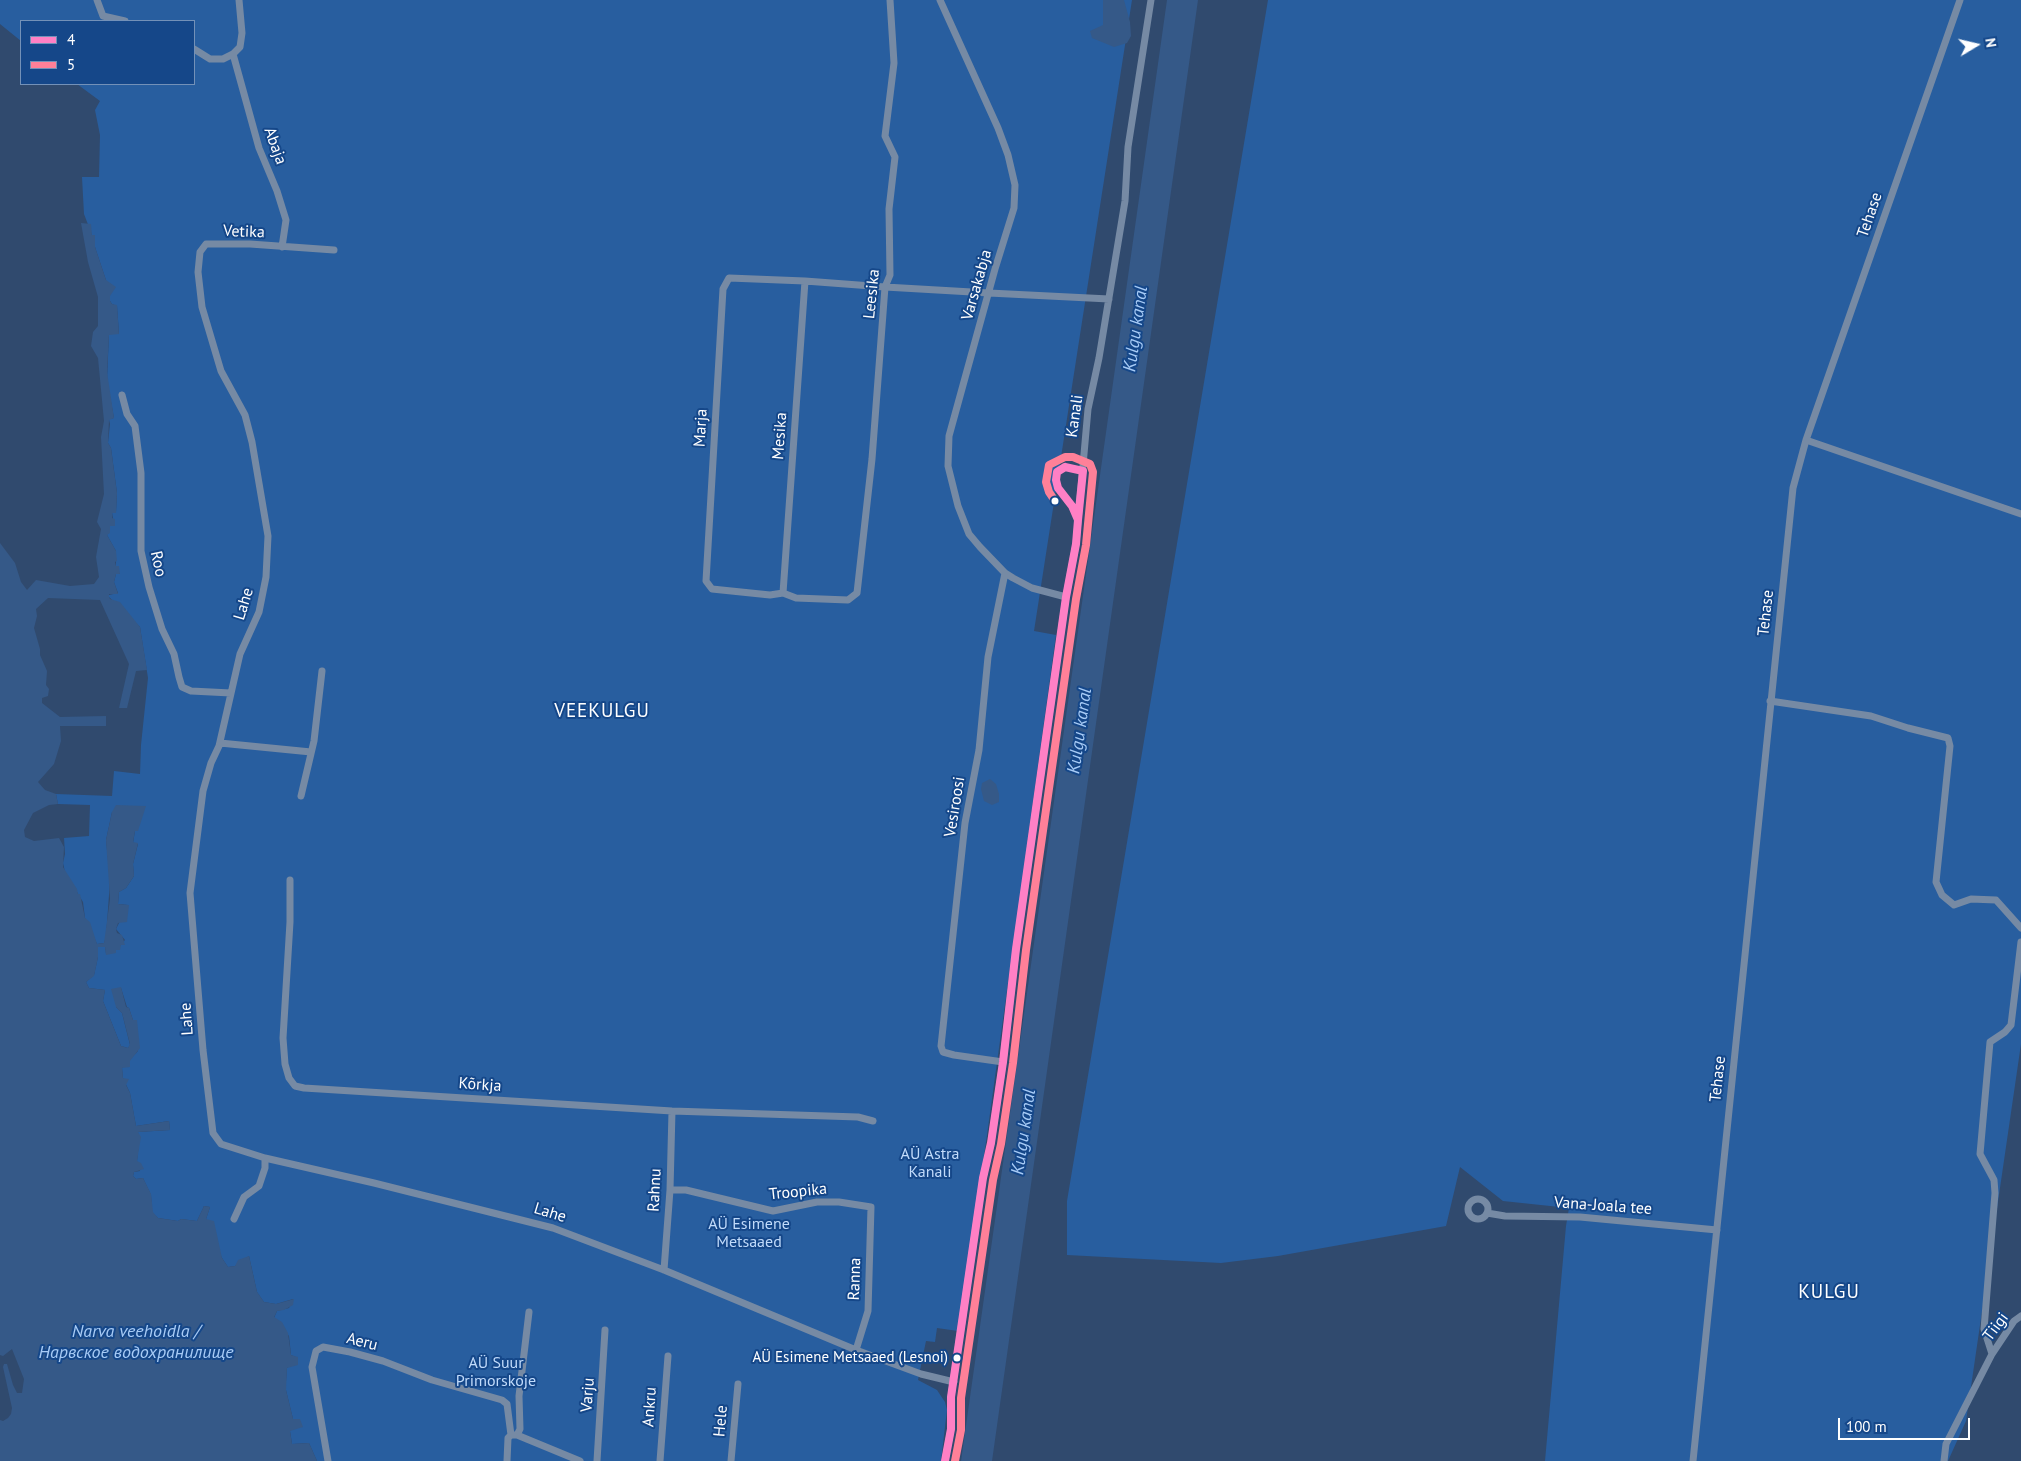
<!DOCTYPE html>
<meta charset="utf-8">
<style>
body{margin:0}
#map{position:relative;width:2021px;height:1461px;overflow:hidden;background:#304a6e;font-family:"PT Sans",sans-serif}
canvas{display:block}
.legend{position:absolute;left:20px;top:20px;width:175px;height:65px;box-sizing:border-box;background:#154789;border:1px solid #7391b8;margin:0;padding:6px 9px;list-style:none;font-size:15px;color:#fff}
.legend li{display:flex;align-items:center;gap:10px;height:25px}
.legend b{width:25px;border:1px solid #7391b8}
.north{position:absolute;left:1951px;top:20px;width:50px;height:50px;-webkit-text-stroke:4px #154789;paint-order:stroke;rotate:81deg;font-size:14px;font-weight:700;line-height:20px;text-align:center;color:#fff}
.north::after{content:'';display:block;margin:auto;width:18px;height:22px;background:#fff;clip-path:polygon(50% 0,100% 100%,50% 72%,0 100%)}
.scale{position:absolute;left:1838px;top:1418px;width:132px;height:22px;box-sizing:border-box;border:2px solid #fff;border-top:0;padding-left:6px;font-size:15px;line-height:18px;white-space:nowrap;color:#fff;-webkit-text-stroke:4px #154789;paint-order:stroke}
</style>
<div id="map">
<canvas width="2021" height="1461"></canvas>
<ul class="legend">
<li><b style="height:6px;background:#ff80c5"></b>4</li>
<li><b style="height:6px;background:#ff8098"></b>5</li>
</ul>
<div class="north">N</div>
<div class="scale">100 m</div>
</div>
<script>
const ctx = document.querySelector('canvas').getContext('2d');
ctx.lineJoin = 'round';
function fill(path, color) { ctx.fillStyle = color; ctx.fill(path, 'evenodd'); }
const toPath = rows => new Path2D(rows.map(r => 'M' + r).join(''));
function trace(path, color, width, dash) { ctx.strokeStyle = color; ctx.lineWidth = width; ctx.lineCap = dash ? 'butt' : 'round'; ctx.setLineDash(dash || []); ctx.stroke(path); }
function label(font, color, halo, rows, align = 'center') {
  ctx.font = font + ' "PT Sans",sans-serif'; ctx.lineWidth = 4; ctx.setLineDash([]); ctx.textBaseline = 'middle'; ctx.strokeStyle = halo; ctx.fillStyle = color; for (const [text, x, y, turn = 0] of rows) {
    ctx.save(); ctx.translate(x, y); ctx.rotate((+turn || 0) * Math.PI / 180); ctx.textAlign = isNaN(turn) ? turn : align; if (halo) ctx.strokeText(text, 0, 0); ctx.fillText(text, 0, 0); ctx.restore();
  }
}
fill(toPath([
 [0,0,1132,0,1034,631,1056,635,987,1135,958,1331,937,1328,935,1342,926,1341,918,1380,937,1390,945,1402,947,1410,941,1461,317,1461,309,1443,292,1444,290,1431,293,1419,286,1390,286,1381,287,1368,297,1361,298,1358,291,1355,289,1336,274,1318,277,1311,289,1308,293,1299,276,1304,264,1302,257,1292,249,1256,235,1266,228,1267,222,1258,206,1219,210,1207,204,1206,197,1221,181,1219,178,1221,158,1218,152,1212,151,1195,143,1178,136,1179,133,1176,134,1172,140,1171,137,1161,139,1143,138,1132,170,1130,169,1121,136,1126,130,1093,123,1078,122,1068,138,1051,136,1020,133,1020,129,1008,127,1007,121,988,116,1007,122,1013,130,1045,128,1048,121,1046,103,1001,105,990,89,988,86,982,94,975,98,957,97,947,105,946,106,954,116,950,125,940,116,929,128,905,118,904,119,892,126,888,134,876,133,864,138,844,133,843,135,831,138,831,112,812,106,840,110,881,106,937,104,943,97,944,85,918,83,902,65,872,63,863,65,854,64,838,89,836,90,805,58,804,56,794,112,796,114,771,140,774,141,745,148,678,140,627,109,597,109,595,118,593,114,582,116,574,120,574,116,567,116,551,107,535,110,526,114,526,112,512,116,512,117,493,111,448,108,443,110,424,109,419,114,418,107,380,109,334,119,334,117,306,112,304,110,301,106,280,95,247,95,236,92,235,84,214,82,177,99,177,100,135,95,110,100,101,77,84,194,84,194,21,21,21,21,41,0,24],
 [1268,0,2021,0,2021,1044,1966,1421,1948,1461,1545,1461,1566,1226,1569,1208,1503,1201,1460,1167,1446,1226,1278,1256,1221,1263,1067,1255,1067,1201]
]), '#285e9f');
fill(toPath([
 [1103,0,1124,0,1130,22,1131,36,1127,43,1114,47,1092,38,1090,31,1103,25],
 [1167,0,1198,0,992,1461,961,1461],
 [81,223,91,224,92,235,95,235,95,247,106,280,116,287,110,296,110,301,112,304,117,305,119,334,109,335,107,372,114,418,109,420,108,443,111,448,117,493,116,513,112,513,112,518,115,519,115,526,110,526,110,533,107,535,116,551,117,561,115,562,116,566,119,566,120,574,116,574,114,582,118,594,109,594,109,597,110,599,120,602,140,627,147,670,136,671,127,708,119,708,129,664,100,600,48,598,36,609,37,616,34,628,40,649,40,655,47,671,46,685,49,689,48,696,42,698,42,703,60,717,106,716,106,726,60,726,61,741,54,764,38,782,45,790,56,794,58,804,49,805,33,813,24,830,25,837,34,841,59,838,64,847,63,867,77,889,78,894,80,894,85,918,90,922,97,944,104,943,110,899,106,840,112,812,116,805,146,806,138,831,135,831,133,842,138,843,133,864,134,876,126,888,119,892,118,904,129,905,127,922,118,923,116,929,117,933,122,935,125,945,121,945,120,950,116,950,116,953,106,955,105,947,98,947,98,957,94,976,86,982,89,988,105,990,103,1001,121,1046,128,1048,130,1044,122,1013,116,1007,111,989,121,987,126,1007,129,1008,133,1020,137,1020,140,1048,130,1061,130,1067,122,1068,123,1078,129,1079,126,1085,130,1093,136,1126,169,1121,170,1130,138,1132,141,1137,137,1161,141,1163,144,1169,134,1172,133,1176,136,1179,143,1178,151,1194,153,1212,158,1218,178,1221,181,1219,197,1221,204,1206,210,1207,206,1219,214,1221,222,1258,228,1267,235,1266,238,1260,249,1256,257,1292,264,1302,276,1304,294,1299,293,1305,284,1310,277,1311,274,1317,282,1322,288,1333,291,1355,298,1357,298,1365,287,1368,286,1390,293,1419,300,1419,303,1427,290,1431,292,1444,309,1443,317,1461,0,1461,0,1420,3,1421,8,1418,11,1414,12,1408,3,1367,4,1364,7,1364,13,1385,17,1393,22,1393,24,1379,12,1349,3,1356,0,1355,0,543,15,563,21,582,27,590,36,580,70,586,94,584,99,577,96,557,101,529,97,522,104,494,101,437,104,421,98,358,91,346,93,332,98,326,98,297,88,262],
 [990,779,996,784,999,794,999,802,992,805,984,801,981,789,982,783]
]), '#355988');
trace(toPath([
 [97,0,103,16,125,21],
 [890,0,894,63,885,136,895,157,889,209,890,275,885,287,872,459,857,593,848,600,796,598,783,593,770,595,712,589,706,581,723,289,729,278,805,281,885,287,989,293,1109,299],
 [940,0,998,128,1008,155,1015,185,1014,208,995,269,949,436,948,466,958,506,969,534,980,547,1005,573,1013,578,1032,588,1066,597],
 [194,49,210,59,223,59,233,54,240,47,242,33,239,0],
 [233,54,259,148,277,191,286,220,282,247],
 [334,250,250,244,206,244,200,252,198,272,202,307,221,371,245,415,252,442,268,536,266,577,259,612,240,654,219,746,211,763,203,791,190,893,203,1050,213,1133,221,1144,265,1158,374,1183,553,1228,664,1270,856,1350,921,1374,954,1382],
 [122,395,127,414,135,426,141,473,141,551,149,587,162,629,174,654,179,677,182,687,191,691,231,693],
 [1806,440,2021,514],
 [783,593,805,281],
 [1770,701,1871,716,1908,728,1948,738,1950,746,1936,882,1942,895,1954,905,1971,899,1996,900,2021,928],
 [220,743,311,752],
 [301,796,314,741,322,671],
 [290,880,290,922,283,1038,285,1064,289,1078,295,1086,304,1088,672,1111,858,1117,873,1121],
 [1003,1062,954,1055,943,1052,941,1046,965,823,979,750,988,657,1005,573],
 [670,1190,686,1190,773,1211,817,1202,839,1202,871,1207,868,1311,856,1350],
 '1468 1209a10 10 0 1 1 20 0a10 10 0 1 1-20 0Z',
 [1487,1213,1505,1216,1580,1217,1717,1230],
 [234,1219,244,1197,259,1186,265,1168,265,1158],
 [664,1270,670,1190,672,1111],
 [1992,1354,2014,1321,2021,1316],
 [517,1435,580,1461],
 [328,1461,312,1367,316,1351,323,1347,350,1352,383,1361,432,1380,502,1400,507,1404,511,1435],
 [507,1461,508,1438,511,1435,517,1435,520,1429,519,1396,529,1312],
 [597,1461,605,1330],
 [660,1461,668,1356],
 [731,1461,738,1384],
 [945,1461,951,1429,951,1397,983,1178,991,1143,1003,1062,1016,949,1066,597,1076,544,1088,409,1099,358,1125,201,1128,147,1151,0],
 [1693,1461,1793,488,1806,440,1960,0],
 [1944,1461,1946,1444,1992,1354,1984,1329,1995,1193,1994,1180,1980,1154,1990,1042,2005,1032,2011,1025,2021,942]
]), '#768aa4', 7);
trace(toPath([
 [1065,467,1083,471,1078,520,1072,506,1058,488,1056,480,1057,472,1065,467],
 [945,1461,951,1429,951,1397,983,1178,991,1143,1003,1062,1016,949,1066,597,1076,544,1078,520]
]), '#ff80c5', 8);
trace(toPath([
 [955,1461,961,1430,961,1398,993,1180,1001,1144,1013,1063,1026,950,1076,599,1086,545,1093,472,1090,464,1073,457,1065,457,1049,465,1046,482,1049,492,1055,501]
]), '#ff8098', 8);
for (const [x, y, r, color] of [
 [1055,501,4.5,"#fff"],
 [957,1358,4.5,"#fff"]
]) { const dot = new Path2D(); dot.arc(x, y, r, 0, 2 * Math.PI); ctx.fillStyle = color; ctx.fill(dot); trace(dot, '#154789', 2); }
label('15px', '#fff', '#154789', [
 ["AÜ Esimene Metsaaed (Lesnoi)",948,1358]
], 'right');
label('16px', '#fff', '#154789', [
 ["Abaja",275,146,70],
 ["Tehase",1870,215,-71],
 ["Vetika",244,232,2],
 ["Varsakabja",977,285,-74],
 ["Leesika",872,294,-84],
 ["Kanali",1075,416,-82],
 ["Marja",701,428,-87],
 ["Mesika",780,436,-86],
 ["Roo",158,564,78],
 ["Lahe",244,604,-73],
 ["Tehase",1766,613,-84],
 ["Vesiroosi",955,807,-81],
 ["Lahe",187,1019,-94],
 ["Tehase",1718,1079,-84],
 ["Kõrkja",480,1085,4],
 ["Rahnu",655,1190,-87],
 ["Troopika",798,1192,-6],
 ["Vana-Joala tee",1603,1206,4],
 ["Lahe",550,1213,17],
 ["Ranna",855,1279,-88],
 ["Tiigi",1996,1327,-53],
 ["Aeru",362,1342,14],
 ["Varju",588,1395,-86],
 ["Ankru",650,1407,-86],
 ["Hele",721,1421,-85]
]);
label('16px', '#c1dbfb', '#154789', [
 ["AÜ Astra",930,1154],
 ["Kanali",930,1172],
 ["AÜ Esimene",749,1224],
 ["Metsaaed",749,1242],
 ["AÜ Suur",496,1363],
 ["Primorskoje",496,1381]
]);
label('italic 18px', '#a7cbf6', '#154789', [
 ["Kulgu kanal",1136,329,-82],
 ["Kulgu kanal",1080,731,-82],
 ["Kulgu kanal",1024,1132,-82],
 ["Narva veehoidla /",136,1332],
 ["Нарвское водохранилище",136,1353]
]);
ctx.letterSpacing = '1px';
label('19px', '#fff', '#154789', [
 ["VEEKULGU",602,712],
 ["KULGU",1829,1293]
]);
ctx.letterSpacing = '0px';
</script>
